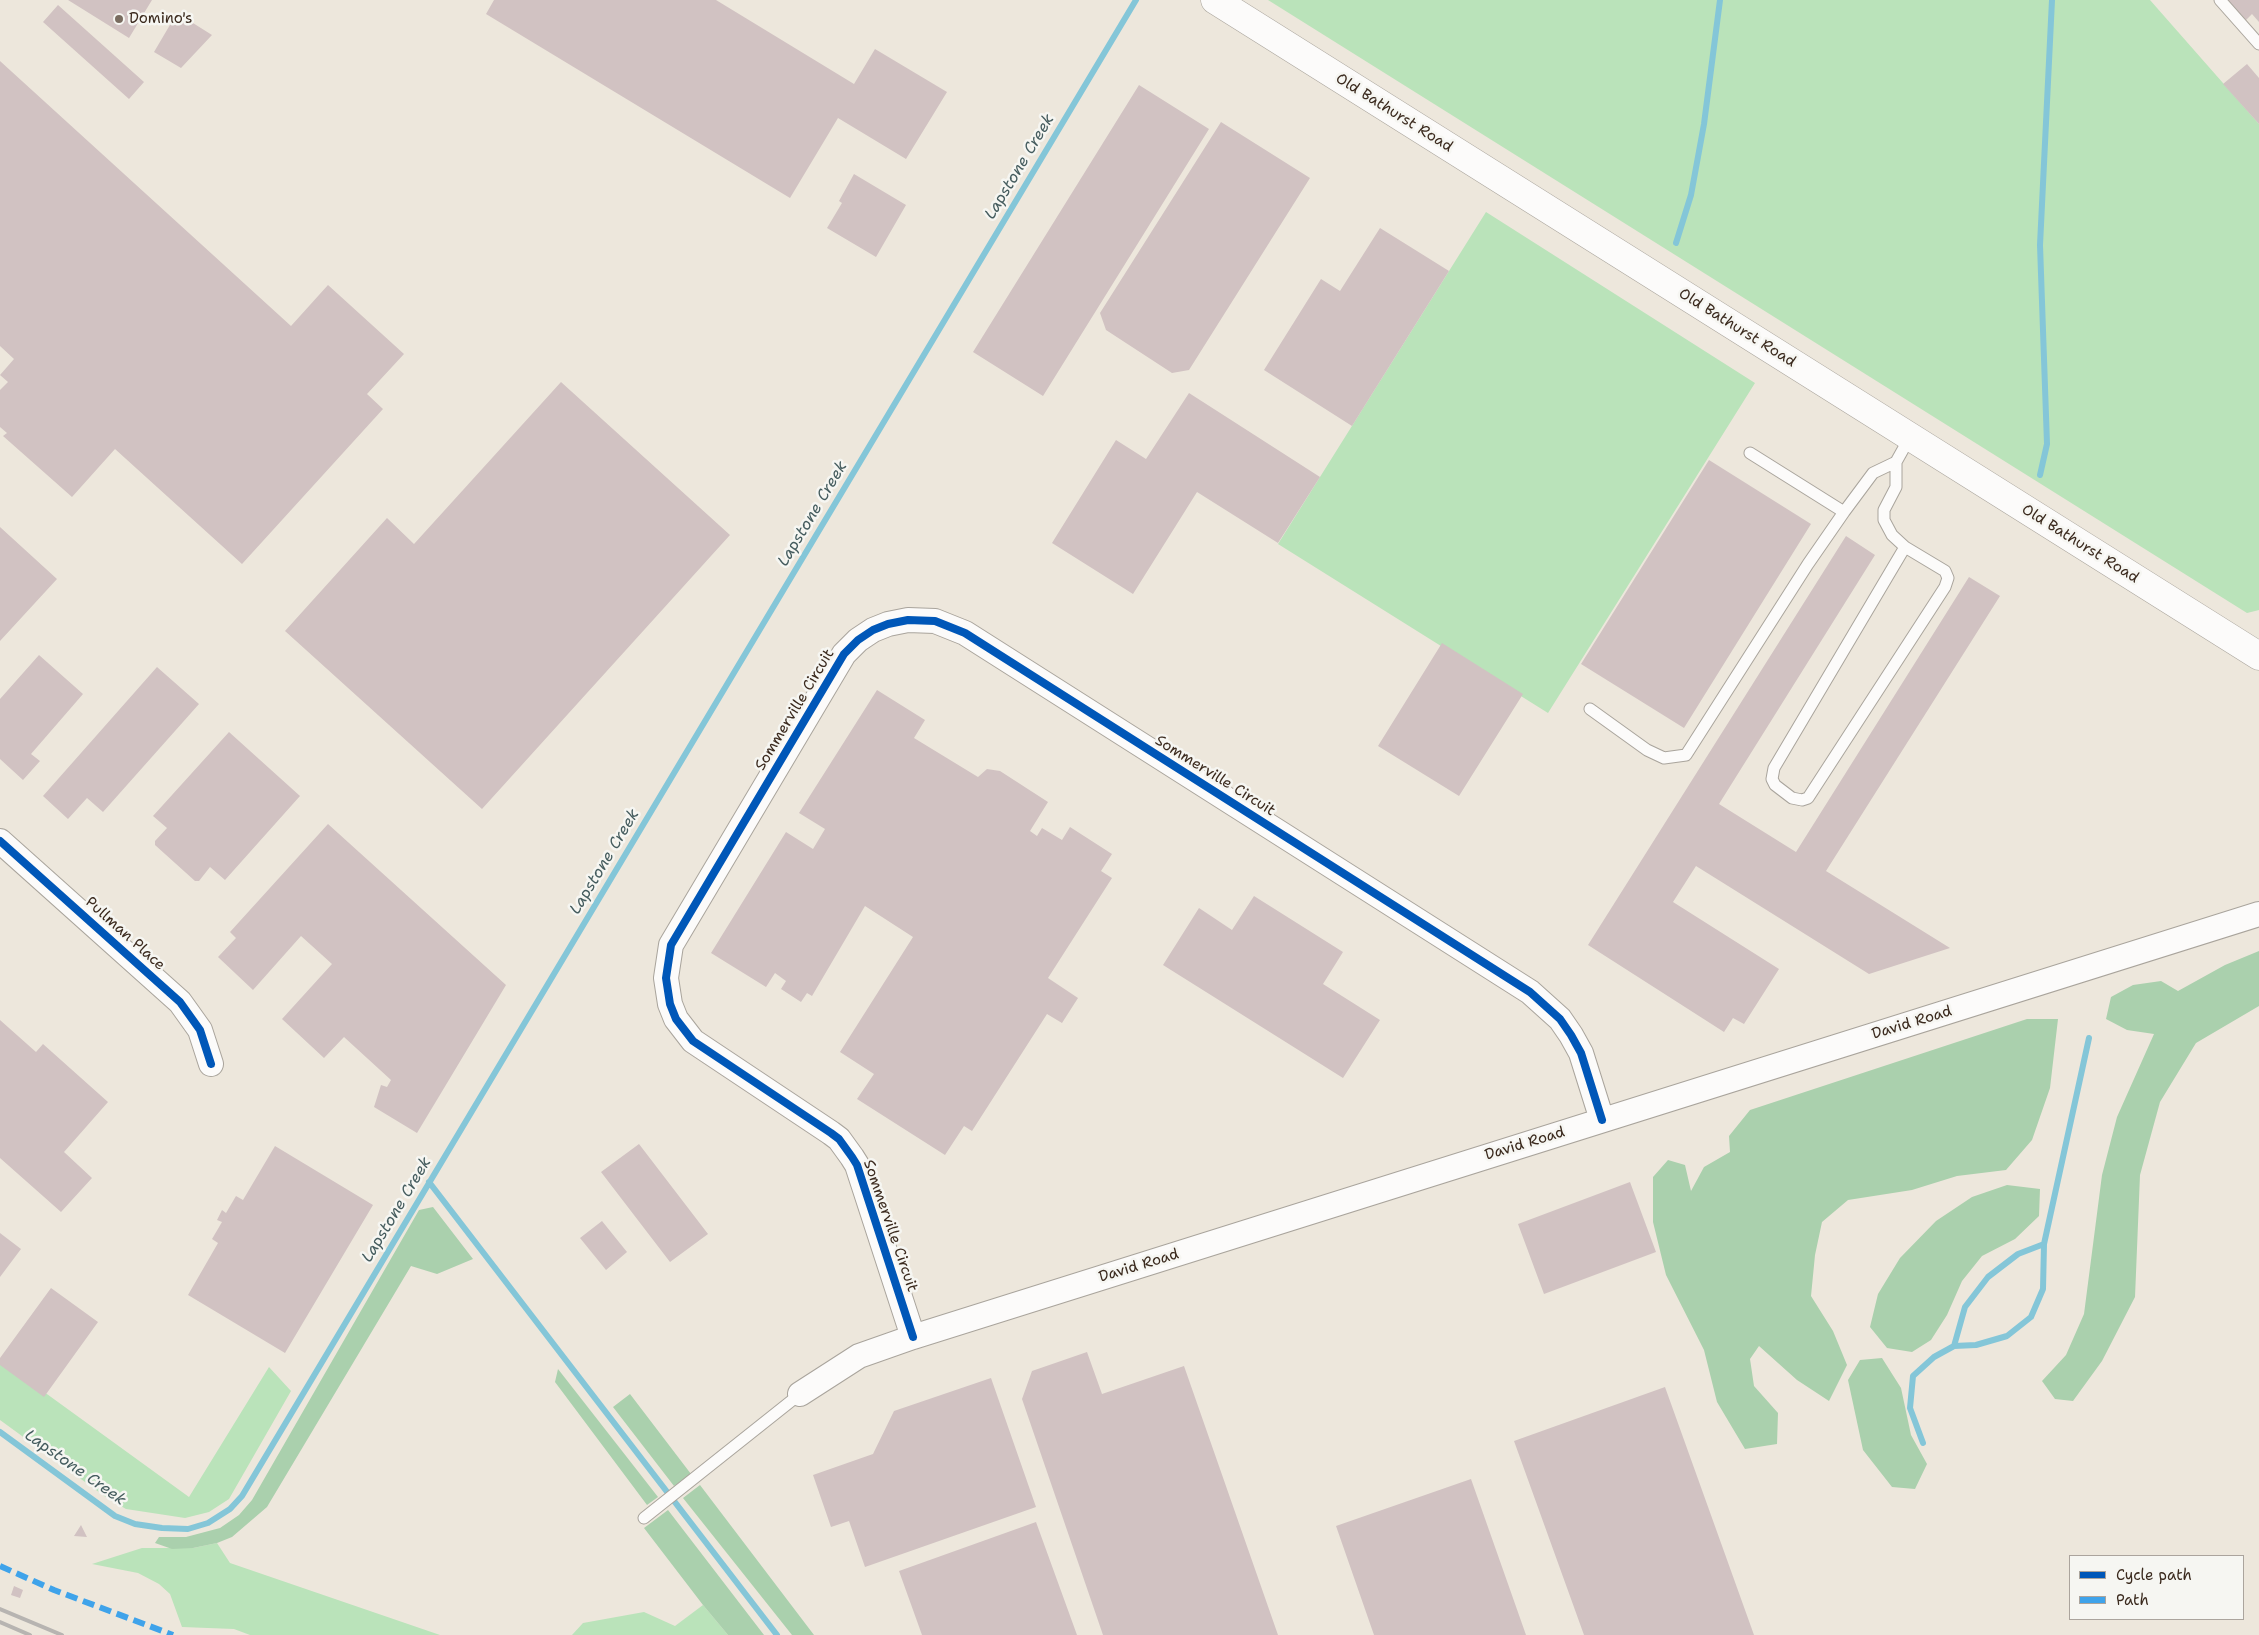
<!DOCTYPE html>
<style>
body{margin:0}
#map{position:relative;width:2259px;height:1635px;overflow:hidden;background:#ede7dc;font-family:"Shantell Sans",sans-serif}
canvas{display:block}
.legend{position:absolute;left:2069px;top:1555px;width:175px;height:65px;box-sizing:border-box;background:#f6f6f2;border:1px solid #aba49d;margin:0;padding:6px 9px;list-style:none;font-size:15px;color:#3b2a1e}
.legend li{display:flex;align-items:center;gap:10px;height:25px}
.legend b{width:25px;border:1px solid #aba49d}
</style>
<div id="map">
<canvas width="2259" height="1635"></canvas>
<ul class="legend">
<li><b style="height:6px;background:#0057b8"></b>Cycle path</li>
<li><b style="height:6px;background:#3fa3ea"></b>Path</li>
</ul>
</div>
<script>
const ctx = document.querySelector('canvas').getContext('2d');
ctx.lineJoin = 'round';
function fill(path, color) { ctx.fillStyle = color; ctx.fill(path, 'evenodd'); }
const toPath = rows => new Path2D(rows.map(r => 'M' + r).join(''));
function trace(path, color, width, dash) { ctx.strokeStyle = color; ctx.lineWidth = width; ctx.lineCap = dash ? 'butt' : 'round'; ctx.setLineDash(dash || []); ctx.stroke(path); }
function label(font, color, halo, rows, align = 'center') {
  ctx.font = font + ' "Shantell Sans",sans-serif'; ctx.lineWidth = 5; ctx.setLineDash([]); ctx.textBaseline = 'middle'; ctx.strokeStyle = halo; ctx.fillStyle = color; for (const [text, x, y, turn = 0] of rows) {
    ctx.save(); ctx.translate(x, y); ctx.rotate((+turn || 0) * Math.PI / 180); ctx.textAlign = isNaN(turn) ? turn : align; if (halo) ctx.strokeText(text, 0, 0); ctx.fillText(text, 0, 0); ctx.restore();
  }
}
fill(toPath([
 [1268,0,2150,0,2259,124,2259,610,2247,613],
 [1486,212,1755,383,1548,713,1278,544],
 [0,1360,189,1497,269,1367,291,1391,229,1499,209,1512,185,1518,126,1509,107,1498,0,1420],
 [217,1543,230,1563,440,1635,250,1635,234,1629,182,1627,170,1594,159,1584,138,1573,92,1564,142,1548,193,1548],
 [703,1605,728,1635,572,1635,583,1623,644,1612,675,1626]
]), '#bae3ba');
fill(toPath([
 [2259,951,2259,1006,2196,1043,2160,1102,2140,1175,2135,1297,2102,1361,2073,1401,2055,1399,2042,1381,2066,1355,2084,1314,2102,1175,2117,1117,2154,1034,2127,1030,2106,1019,2111,997,2133,985,2161,981,2178,991,2225,965],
 [2027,1019,2058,1019,2050,1088,2032,1140,2006,1170,1957,1176,1912,1190,1848,1200,1822,1222,1815,1255,1811,1296,1833,1331,1847,1365,1829,1401,1797,1380,1759,1346,1750,1359,1754,1386,1778,1413,1777,1444,1745,1449,1717,1402,1704,1350,1666,1275,1653,1222,1653,1177,1668,1160,1685,1165,1691,1191,1704,1167,1730,1152,1729,1136,1750,1110],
 [2007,1185,2040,1189,2039,1216,2015,1239,1982,1256,1962,1281,1947,1315,1931,1340,1912,1352,1887,1348,1870,1327,1878,1294,1900,1258,1936,1221,1972,1197],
 [433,1207,473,1259,437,1274,411,1266,267,1507,232,1537,217,1543,193,1548,172,1549,155,1543,159,1537,186,1537,220,1528,239,1515,252,1500,419,1210],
 [1882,1358,1901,1388,1911,1435,1927,1464,1915,1489,1892,1487,1863,1450,1848,1380,1860,1360],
 [558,1369,658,1497,647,1505,555,1382],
 [630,1394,691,1474,674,1486,613,1407],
 [700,1485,814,1635,792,1635,683,1498],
 [668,1510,764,1635,728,1635,703,1605,644,1528]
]), '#aad0ad');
trace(toPath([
 [1676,243,1691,195,1704,124,1720,0],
 [2040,475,2047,444,2040,245,2052,0],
 [429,1182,777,1635],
 [1954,1346,1965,1307,1988,1277,2018,1254,2044,1244],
 [0,1432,115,1516,135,1524,162,1528,188,1529,208,1523,230,1509,242,1496,1136,0],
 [1923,1443,1910,1408,1913,1376,1934,1357,1954,1346,1976,1345,2007,1336,2031,1317,2043,1289,2044,1244,2089,1038]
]), '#84c6d8', 6);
fill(toPath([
 [68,0,152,0,129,38],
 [494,0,716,0,854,84,875,49,947,92,906,159,838,118,790,198,486,14],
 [2228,0,2259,0,2259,22,2252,14,2246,20],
 [58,5,144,82,129,99,43,22],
 [177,13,212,35,181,68,154,52],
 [0,61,291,326,328,285,404,354,367,394,383,409,242,564,115,449,72,497,3,436,7,433,0,427,0,390,8,382,0,375,14,359,0,346],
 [2247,64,2259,78,2259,124,2223,84],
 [1139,85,1209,129,1043,396,973,352],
 [1221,122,1310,178,1189,370,1172,373,1106,330,1100,313],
 [854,174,906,205,876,257,827,228,842,203,839,201],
 [1380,228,1449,271,1352,426,1264,370,1321,279,1340,291],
 [561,382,730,535,482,809,285,631,387,518,414,544],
 [1189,393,1320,477,1278,543,1197,492,1133,594,1052,543,1116,440,1146,459],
 [1709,460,1811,524,1684,728,1581,664],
 [0,527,57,579,0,641],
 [1846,536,1875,555,1719,804,1796,852,1969,577,2000,596,1826,871,1950,948,1869,974,1696,866,1673,902,1779,969,1744,1024,1733,1018,1724,1032,1588,945],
 [1442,643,1523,694,1459,796,1378,746],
 [39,655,83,694,31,754,40,761,23,780,0,759,0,699],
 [157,667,199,704,103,812,87,798,68,819,43,796],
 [877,690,925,720,914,738,978,777,987,769,1000,771,1048,802,1030,831,1037,836,1042,828,1062,840,1070,827,1112,854,1101,871,1112,878,1048,978,1078,998,1062,1023,1047,1014,972,1131,964,1126,945,1155,857,1099,874,1074,840,1052,913,937,865,906,812,996,807,993,801,1002,781,989,786,981,775,973,766,987,711,953,786,832,813,849,825,829,799,813],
 [229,732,300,796,225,880,210,867,199,881,195,881,155,845,155,841,167,828,153,816],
 [328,824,506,985,417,1133,374,1107,381,1085,387,1087,391,1080,344,1037,324,1058,282,1019,332,964,301,936,253,990,218,957,236,938,230,932],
 [1254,896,1343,952,1323,984,1380,1020,1343,1078,1163,965,1199,908,1232,930],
 [0,1020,36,1052,43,1044,108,1102,64,1152,92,1178,61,1212,0,1158],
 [639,1144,708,1234,670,1262,601,1172],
 [275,1146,373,1205,285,1353,188,1295,218,1243,212,1239,222,1222,217,1220,222,1210,226,1213,236,1196,243,1200],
 [1630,1182,1656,1252,1544,1294,1518,1224],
 [602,1221,627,1252,606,1270,580,1238],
 [0,1233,21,1249,0,1277],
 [51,1288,98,1322,44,1397,0,1365,0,1358],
 [1087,1352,1102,1394,1184,1366,1278,1635,1103,1635,1022,1399,1032,1371],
 [991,1378,1036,1507,865,1567,849,1521,831,1527,813,1475,873,1454,894,1411],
 [1665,1387,1754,1635,1584,1635,1514,1441],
 [1471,1479,1526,1635,1374,1635,1336,1526],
 [1036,1522,1077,1635,922,1635,899,1571],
 [81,1525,87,1537,74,1536],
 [14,1586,23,1590,20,1598,11,1595]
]), '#d1c2c2');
const lane = toPath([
 [2220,0,2259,44],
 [1750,453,1844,512,1873,473,1896,462],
 [1905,547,1774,768,1772,779,1775,785,1792,798,1802,800,1808,798,1945,587,1948,578,1945,571,1905,547,1892,535,1884,520,1884,510,1896,487,1896,462,1910,437],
 [1590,709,1647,750,1664,758,1686,755,1808,564,1844,512],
 [644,1518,800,1394]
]);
const street = toPath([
 [0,841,180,1002,200,1030,211,1064],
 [913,1337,857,1165,852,1157,839,1139,831,1133,693,1041,676,1019,670,1004,666,978,671,945,844,654,858,640,873,630,888,624,908,620,935,621,965,633,1530,992,1560,1019,1571,1035,1581,1053,1602,1120],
 [800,1394,859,1356,913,1337,2259,914]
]);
const secondary = toPath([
 [1215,0,2259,656]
]);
trace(lane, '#a9a49c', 13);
trace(street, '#a9a49c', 26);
trace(secondary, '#a9a49c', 29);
trace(lane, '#fcfbfa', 11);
trace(street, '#fcfbfa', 24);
trace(secondary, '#fcfbfa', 28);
trace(toPath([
 [0,1609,62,1635],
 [0,1622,30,1635]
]), '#b7b4b1', 4);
trace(toPath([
 [0,1566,54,1590,173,1635]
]), '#3fa3ea', 6, [12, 6]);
trace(toPath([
 [0,841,180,1002,200,1030,211,1064],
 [913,1337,857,1165,852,1157,839,1139,831,1133,693,1041,676,1019,670,1004,666,978,671,945,844,654,858,640,873,630,888,624,908,620,935,621,965,633,1530,992,1560,1019,1571,1035,1581,1053,1602,1120]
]), '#0057b8', 8);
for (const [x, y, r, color] of [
 [119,19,5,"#796c60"]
]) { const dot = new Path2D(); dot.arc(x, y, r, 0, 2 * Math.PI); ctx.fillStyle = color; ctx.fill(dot); trace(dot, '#f6f6f2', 2); }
label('15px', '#3b2a1e', '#f6f6f2', [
 ["Domino's",129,19]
], 'left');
label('15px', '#3b2a1e', '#f6f6f2', [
 ["Old Bathurst Road",1394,113,32],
 ["Old Bathurst Road",1737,328,32],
 ["Old Bathurst Road",2080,544,32],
 ["Sommerville Circuit",795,710,-59],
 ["Sommerville Circuit",1215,776,32],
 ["Pullman Place",125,934,42],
 ["David Road",1912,1023,-17],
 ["David Road",1525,1144,-17],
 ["Sommerville Circuit",890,1226,71],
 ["David Road",1139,1266,-17]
]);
label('italic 16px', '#455c5e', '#f6f6f2', [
 ["Lapstone Creek",1020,167,-59],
 ["Lapstone Creek",813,514,-59],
 ["Lapstone Creek",605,862,-59],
 ["Lapstone Creek",397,1210,-59],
 ["Lapstone Creek",75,1468,35]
]);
</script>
